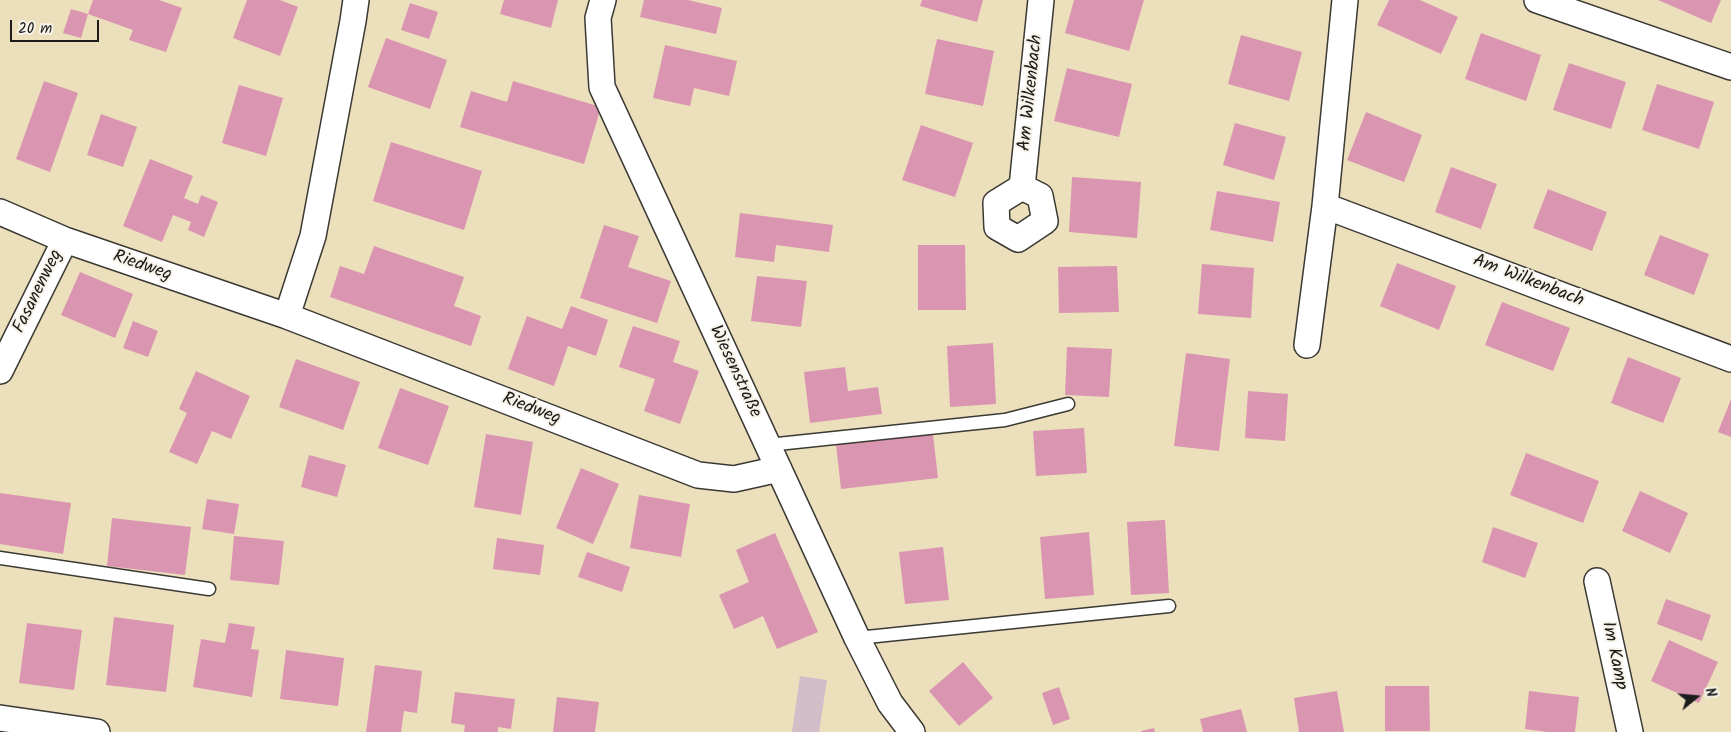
<!DOCTYPE html>
<meta charset="utf-8">
<style>
body{margin:0}
#map{position:relative;width:1731px;height:732px;overflow:hidden;background:#ecdfbc;font-family:Kalam,sans-serif}
canvas{display:block}
.north{position:absolute;left:1671px;top:672px;width:50px;height:50px;-webkit-text-stroke:4px #f7f3e8;paint-order:stroke;rotate:73deg;font-size:14px;font-weight:700;line-height:20px;text-align:center;color:#1c1c1c}
.north::after{content:'';display:block;margin:auto;width:18px;height:22px;background:#1c1c1c;clip-path:polygon(50% 0,100% 100%,50% 72%,0 100%)}
.scale{position:absolute;left:10px;top:20px;width:89px;height:22px;box-sizing:border-box;border:2px solid #1c1c1c;border-top:0;padding-left:6px;font-size:15px;line-height:18px;white-space:nowrap;color:#1c1c1c;-webkit-text-stroke:4px #f7f3e8;paint-order:stroke}
</style>
<div id="map">
<canvas width="1731" height="732"></canvas>
<div class="north">N</div>
<div class="scale">20 m</div>
</div>
<script>
const ctx = document.querySelector('canvas').getContext('2d');
ctx.lineJoin = 'round';
function fill(path, color) { ctx.fillStyle = color; ctx.fill(path, 'evenodd'); }
const toPath = rows => new Path2D(rows.map(r => 'M' + r).join(''));
function trace(path, color, width, dash) { ctx.strokeStyle = color; ctx.lineWidth = width; ctx.lineCap = dash ? 'butt' : 'round'; ctx.setLineDash(dash || []); ctx.stroke(path); }
function label(font, color, halo, rows, align = 'center') {
  ctx.font = font + ' Kalam,sans-serif'; ctx.lineWidth = 4; ctx.setLineDash([]); ctx.textBaseline = 'middle'; ctx.strokeStyle = halo; ctx.fillStyle = color; for (const [text, x, y, turn = 0] of rows) {
    ctx.save(); ctx.translate(x, y); ctx.rotate((+turn || 0) * Math.PI / 180); ctx.textAlign = isNaN(turn) ? turn : align; if (halo) ctx.strokeText(text, 0, 0); ctx.fillText(text, 0, 0); ctx.restore();
  }
}
fill(toPath([
 [800,676,827,680,819,732,792,732]
]), '#d2bdc8');
fill(toPath([
 [93,0,159,0,182,8,166,52,129,40,133,30,88,14,81,38,63,33,71,9,88,14],
 [247,0,280,0,298,7,280,56,233,38],
 [504,0,558,0,551,28,500,14],
 [644,0,688,0,722,8,716,34,640,17],
 [922,0,983,0,977,22,920,6],
 [1074,0,1144,0,1129,51,1065,33],
 [1389,0,1420,0,1458,17,1441,54,1377,25],
 [1658,0,1721,0,1711,23],
 [410,3,438,12,429,39,401,30],
 [1481,33,1541,55,1526,101,1465,79],
 [1241,35,1302,52,1289,101,1228,84],
 [386,38,447,60,430,109,368,87],
 [937,39,994,51,983,106,925,94],
 [665,45,737,61,729,96,694,88,690,106,653,98],
 [1569,63,1626,82,1611,129,1553,110],
 [1067,68,1132,84,1119,137,1054,121],
 [44,81,78,93,50,172,16,159],
 [513,81,601,107,584,164,460,127,471,91,507,102],
 [1657,84,1714,102,1699,149,1642,130],
 [239,85,283,98,266,156,222,143],
 [1366,112,1422,135,1404,182,1347,160],
 [101,114,137,127,123,167,87,155],
 [1235,123,1286,137,1274,180,1223,165],
 [921,125,973,143,955,197,902,180],
 [391,142,482,171,464,230,373,201],
 [150,159,193,176,184,198,198,204,201,195,218,202,204,237,188,230,191,222,173,215,162,242,123,226],
 [1451,167,1497,184,1481,229,1435,212],
 [1072,177,1141,182,1137,238,1069,232],
 [1548,189,1607,212,1592,251,1533,228],
 [1217,191,1280,202,1273,242,1210,230],
 [740,213,833,225,829,252,776,245,774,262,735,257],
 [604,225,639,236,628,267,671,281,657,323,580,298],
 [1660,235,1709,254,1694,295,1644,275],
 [918,245,965,245,966,310,918,310],
 [374,246,464,277,454,306,481,316,471,346,330,297,340,266,364,274],
 [1397,263,1456,286,1439,330,1380,306],
 [1202,264,1254,268,1251,318,1198,314],
 [1117,266,1119,312,1059,313,1058,267],
 [80,272,133,294,115,338,61,315],
 [757,276,807,281,801,327,751,321],
 [1502,302,1570,328,1553,371,1485,345],
 [571,306,608,320,596,356,568,346,554,386,508,369,527,316,562,329],
 [133,321,158,331,148,357,123,348],
 [633,326,680,341,673,362,699,371,680,424,644,411,655,379,619,367],
 [993,343,996,404,950,407,947,346],
 [1067,347,1112,349,1109,397,1065,395],
 [1186,353,1230,359,1219,451,1174,446],
 [1628,357,1681,378,1663,423,1611,403],
 [296,359,360,382,343,430,279,407],
 [845,367,848,391,878,387,882,414,810,423,804,372],
 [196,371,250,396,231,439,212,431,197,464,169,452,187,413,179,409],
 [400,388,449,406,428,465,378,448],
 [1248,391,1288,394,1285,441,1245,438],
 [1731,399,1731,437,1718,432],
 [1084,428,1087,473,1036,476,1033,431],
 [486,434,533,442,521,515,474,507],
 [933,434,938,478,841,489,836,444],
 [1526,453,1599,481,1583,523,1510,495],
 [309,455,346,465,337,497,301,487],
 [581,468,619,484,593,544,556,528],
 [1640,491,1688,513,1670,553,1622,531],
 [0,493,71,503,63,554,0,544],
 [639,495,690,504,681,557,630,548],
 [207,499,239,504,234,534,202,529],
 [112,518,191,527,185,575,107,566],
 [1165,520,1169,593,1131,595,1127,522],
 [1493,527,1538,543,1525,578,1482,562],
 [1089,532,1094,595,1045,599,1040,537],
 [775,533,818,632,777,649,763,616,734,629,719,595,749,582,736,550],
 [234,536,284,541,279,585,230,580],
 [497,538,544,545,540,575,493,569],
 [943,547,949,600,905,604,899,552],
 [587,552,630,567,622,592,578,577],
 [1666,599,1711,615,1702,641,1657,624],
 [114,617,174,625,166,692,106,685],
 [27,623,82,630,74,690,19,683],
 [229,623,255,627,251,649,259,650,252,697,193,687,201,639,225,643],
 [1669,640,1718,662,1699,703,1651,681],
 [286,650,344,658,338,706,280,699],
 [963,662,993,698,959,726,929,691],
 [375,665,422,671,417,713,404,711,401,732,366,732],
 [1385,686,1429,686,1430,731,1385,731],
 [1059,687,1070,719,1053,725,1042,693],
 [1337,691,1344,732,1299,732,1294,698],
 [1529,691,1579,697,1575,732,1547,732,1525,729],
 [455,692,515,699,511,729,498,727,498,732,464,732,465,725,451,723],
 [557,697,599,702,595,732,553,732],
 [1241,709,1247,732,1203,732,1200,719],
 [1154,728,1155,732,1141,732,1141,731]
]), '#da96b0');
const service = toPath([
 [768,445,1005,420,1068,404],
 [0,558,209,589],
 [857,638,1169,606]
]);
const minor = toPath([
 [603,0,598,18,602,87,857,638,890,703,912,732],
 [1345,0,1325,206,1731,359],
 [1537,0,1731,67],
 [1022,187,1041,0],
 [1022,187,1040,196,1045,221,1018,239,997,227,996,203,1022,187],
 [0,212,65,240,287,316,698,475,734,479,779,469],
 [287,316,313,236,353,21,356,0],
 [1307,345,1325,206],
 [0,371,65,240],
 [1597,581,1630,732],
 [0,718,97,732]
]);
trace(service, '#3b3934', 15);
trace(minor, '#3b3934', 28);
trace(service, '#fff', 12);
trace(minor, '#fff', 25);
label('18px', '#1c1c1c', '#f7f3e8', [
 ["Am Wilkenbach",1032,93,-84],
 ["Riedweg",142,267,19],
 ["Am Wilkenbach",1528,282,21],
 ["Fasanenweg",39,292,-64],
 ["Wiesenstraße",734,372,65],
 ["Riedweg",531,410,21],
 ["Im Kamp",1613,656,78]
]);
</script>
